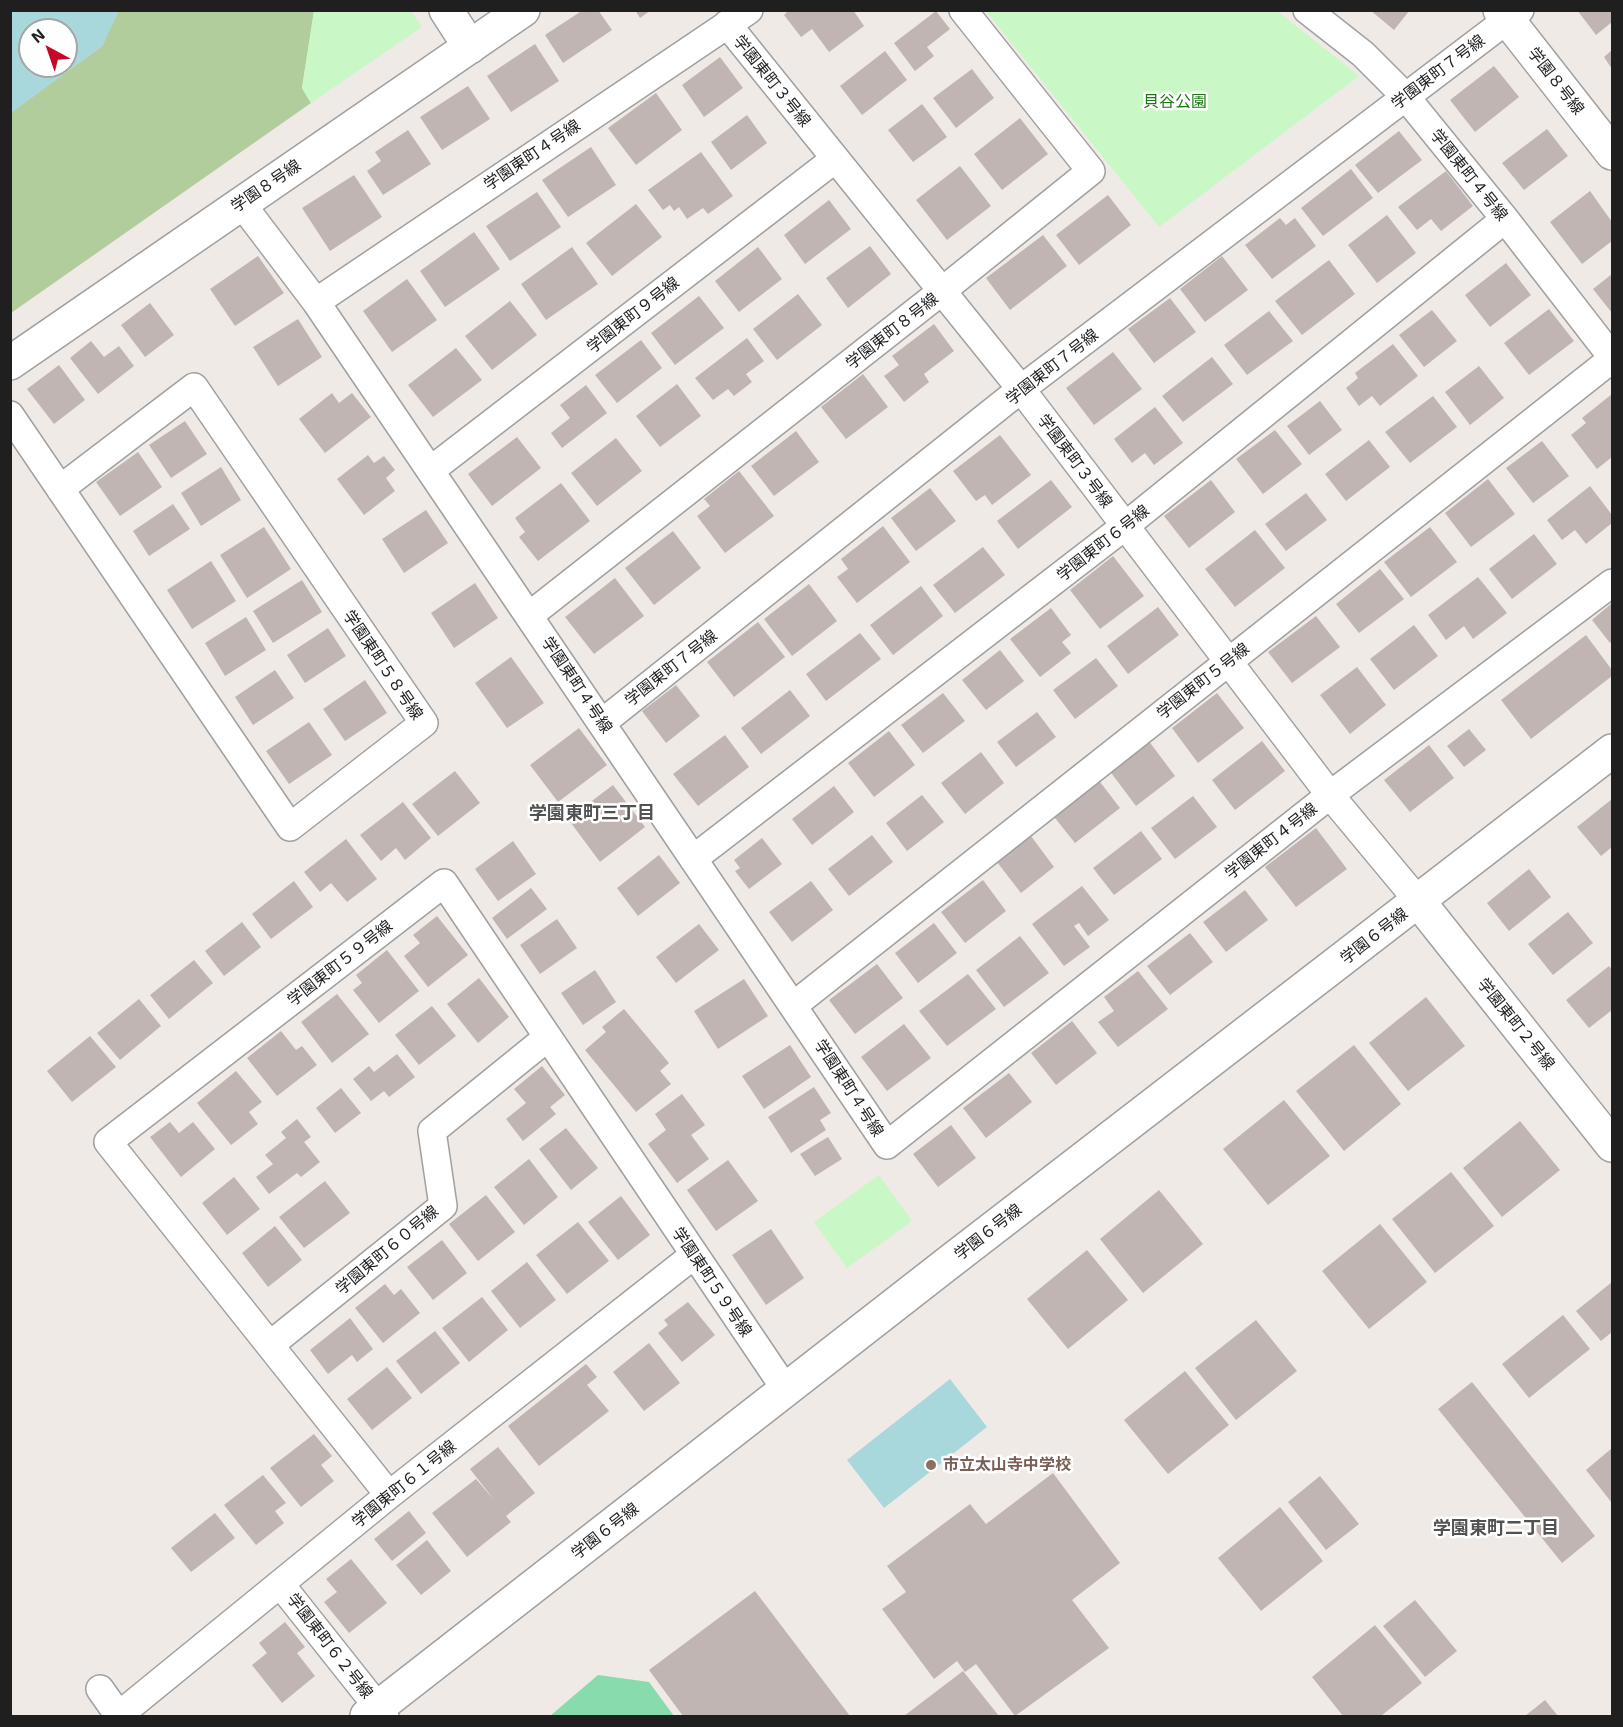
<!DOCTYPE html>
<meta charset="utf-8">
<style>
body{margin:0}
#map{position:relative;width:1623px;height:1727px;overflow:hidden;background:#efeae5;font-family:"Exo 2",sans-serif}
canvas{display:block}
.frame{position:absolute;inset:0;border:12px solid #1f1f1f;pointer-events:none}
.north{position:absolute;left:18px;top:18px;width:60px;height:60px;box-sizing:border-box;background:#fff;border:2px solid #a5a5a5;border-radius:50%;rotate:320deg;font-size:16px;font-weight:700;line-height:24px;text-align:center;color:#1f1f1f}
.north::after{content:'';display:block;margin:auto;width:21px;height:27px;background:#c40928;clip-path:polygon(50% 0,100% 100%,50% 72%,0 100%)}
</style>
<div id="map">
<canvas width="1623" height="1727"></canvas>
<div class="frame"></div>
<div class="north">N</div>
</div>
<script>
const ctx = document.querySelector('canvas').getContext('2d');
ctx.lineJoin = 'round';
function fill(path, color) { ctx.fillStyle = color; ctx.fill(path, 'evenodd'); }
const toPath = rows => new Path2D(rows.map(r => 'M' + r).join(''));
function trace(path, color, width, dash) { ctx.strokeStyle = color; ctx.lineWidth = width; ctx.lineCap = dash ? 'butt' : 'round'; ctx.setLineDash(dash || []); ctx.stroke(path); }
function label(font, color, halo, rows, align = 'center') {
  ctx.font = font + ' "Exo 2","Noto Sans JP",sans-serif'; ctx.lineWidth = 5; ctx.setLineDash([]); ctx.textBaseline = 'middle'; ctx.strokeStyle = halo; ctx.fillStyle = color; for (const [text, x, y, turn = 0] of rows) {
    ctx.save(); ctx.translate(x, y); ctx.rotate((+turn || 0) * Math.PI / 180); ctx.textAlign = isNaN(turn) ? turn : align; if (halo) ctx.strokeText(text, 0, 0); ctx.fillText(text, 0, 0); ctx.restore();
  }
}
fill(toPath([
 [118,11,314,11,302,88,311,103,11,313,10,113,102,46]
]), '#b2cd9c');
fill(toPath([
 [314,11,411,11,422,27,311,103,302,88],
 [986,11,1277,11,1359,76,1159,227],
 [879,1175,912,1221,847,1268,814,1222]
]), '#c9f7c5');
fill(toPath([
 [598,1675,649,1682,674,1716,550,1716]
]), '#87dbac');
fill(toPath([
 [11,10,118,10,118,13,102,46,11,113],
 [30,30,66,30,66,66,30,66],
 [950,1379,987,1427,884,1508,847,1460]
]), '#a8d8db');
fill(toPath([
 [583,10,598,10,612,30,563,63,545,35],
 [635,10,651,10,640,18],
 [789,10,853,10,864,26,829,52,812,29,801,37,784,15],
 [1370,10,1410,10,1394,30],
 [1577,10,1612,10,1612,22,1596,35],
 [936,11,950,29,927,47,934,56,915,71,894,43],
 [535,44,559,81,511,112,487,76],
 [1612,50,1612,69,1604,57],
 [885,51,907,80,862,115,840,86],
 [720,57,743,88,704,117,682,85],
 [1494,66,1519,97,1475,132,1450,100],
 [972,69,994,98,956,128,933,98],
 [468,86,490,119,442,150,420,117],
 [656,93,682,130,636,165,608,128],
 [922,104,947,137,913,162,888,130],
 [747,115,767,143,731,170,711,142],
 [1020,118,1048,154,1002,190,974,154],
 [1547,129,1568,156,1524,190,1502,163],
 [408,130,431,164,383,195,367,171,381,161,375,152],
 [1399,131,1422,160,1378,193,1355,165],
 [591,147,616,185,568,217,542,180],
 [701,152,733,196,708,214,703,208,687,219,679,207,674,211,670,205,663,210,648,190],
 [960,166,991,206,947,240,916,200],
 [1351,169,1373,198,1323,236,1301,208],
 [1446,171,1473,206,1441,231,1431,219,1417,230,1398,207],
 [354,175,382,217,330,251,302,208],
 [1590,191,1612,222,1612,241,1582,264,1550,222],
 [537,192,561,227,510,261,486,226],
 [1108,195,1131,225,1079,265,1056,235],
 [829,200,851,229,805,264,784,235],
 [636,204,662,237,612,276,586,243],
 [1387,215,1416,253,1377,283,1348,245],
 [1280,218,1286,225,1295,218,1316,246,1272,279,1245,245],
 [474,232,500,269,445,307,420,271],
 [1043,235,1067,266,1010,310,986,278],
 [870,246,891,274,848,308,826,278],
 [572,247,598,284,546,320,521,284],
 [758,247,782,279,739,312,715,281],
 [258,256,284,293,235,326,210,289],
 [1222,256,1248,290,1205,322,1180,289],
 [1329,260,1355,294,1302,335,1275,301],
 [1506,263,1531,295,1490,327,1465,295],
 [1612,274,1612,313,1593,289],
 [407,279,437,320,392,352,363,311],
 [798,294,822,325,777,360,753,329],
 [699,296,724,328,675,365,651,333],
 [1170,298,1196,332,1154,363,1128,329],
 [510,301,537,335,492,370,465,336],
 [150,303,174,335,145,357,121,325],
 [1549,309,1574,341,1529,375,1504,343],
 [1432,310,1457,341,1424,367,1399,335],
 [1269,311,1293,341,1247,375,1224,345],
 [298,319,322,357,278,386,253,347],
 [934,324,954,351,924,374,929,382,904,402,884,376,899,365,892,356],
 [747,338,764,361,746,374,752,382,734,396,728,389,713,400,695,378],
 [641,340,662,368,617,403,595,375],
 [91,341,104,357,119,346,134,366,98,394,70,358],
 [1393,344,1418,376,1380,406,1372,396,1359,406,1346,388,1358,378,1355,373],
 [456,348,482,380,433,417,408,385],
 [1113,352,1142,389,1094,425,1066,388],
 [1212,357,1233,384,1183,422,1162,396],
 [59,365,85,400,54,424,27,389],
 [1479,366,1504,398,1470,425,1445,392],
 [863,374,888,407,846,439,821,407],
 [677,384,701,416,660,447,636,416],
 [586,385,607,413,562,448,551,433,570,418,560,405],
 [332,393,339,403,352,393,371,417,325,453,299,419],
 [1612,394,1612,457,1597,469,1571,435,1586,423,1582,418],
 [1433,396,1457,427,1410,463,1385,432],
 [1320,401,1342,430,1309,455,1287,426],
 [1155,407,1183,443,1154,465,1145,453,1132,463,1114,439],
 [185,421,207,454,171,478,149,445],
 [1275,430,1302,464,1263,494,1236,459],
 [796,431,819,462,774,496,751,466],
 [1000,435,1031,475,992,505,985,495,976,501,953,471],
 [517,437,541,468,492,506,468,474],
 [616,438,642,471,597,506,571,473],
 [1369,440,1390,467,1346,501,1325,474],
 [1542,441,1569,476,1533,503,1506,468],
 [138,452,162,487,120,516,96,482],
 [368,455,374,463,384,456,395,470,386,478,395,491,364,515,337,479],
 [221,467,241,500,201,526,181,493],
 [739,471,774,516,725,553,697,516,710,506,704,499],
 [1488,479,1515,514,1471,547,1445,513],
 [1051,480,1072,507,1018,549,997,521],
 [1211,480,1235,512,1189,548,1164,516],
 [561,483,590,521,538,561,519,537,525,532,515,518],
 [1590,486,1612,515,1612,523,1586,544,1575,530,1562,540,1547,520],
 [930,488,956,521,916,551,891,518],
 [1306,493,1327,520,1286,551,1265,524],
 [173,504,190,529,149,556,133,531],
 [426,510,448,543,404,573,382,539],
 [883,526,910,562,857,603,837,577,848,569,841,559],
 [264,527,291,569,247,598,220,555],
 [1430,527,1457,562,1411,597,1384,562],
 [1255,530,1285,568,1235,607,1205,569],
 [673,531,701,568,654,605,625,568],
 [1534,534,1557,564,1512,599,1489,569],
 [983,547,1005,575,955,613,933,585],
 [1113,556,1144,596,1100,629,1070,590],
 [211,561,236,601,192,629,167,590],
 [1380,569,1404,599,1359,633,1336,604],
 [1478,577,1507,613,1473,639,1464,626,1446,640,1428,615],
 [615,578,644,616,594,654,565,617],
 [302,580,322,612,273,643,253,611],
 [475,583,498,618,454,648,431,613],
 [809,584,837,621,792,656,764,619],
 [921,586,943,616,893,655,870,625],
 [1612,603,1612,641,1610,643,1592,620],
 [1158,607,1179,635,1128,674,1107,646],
 [1051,608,1071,635,1062,642,1071,653,1040,677,1010,639],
 [1316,616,1340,647,1292,683,1268,652],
 [246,617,266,650,225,676,205,643],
 [758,622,785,657,734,697,707,662],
 [1414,625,1438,656,1394,690,1370,659],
 [328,628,346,656,305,683,287,655],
 [860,633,881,659,826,701,806,674],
 [1586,635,1612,670,1612,676,1531,739,1501,700],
 [1000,650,1024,681,986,710,962,680],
 [511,657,544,703,507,728,475,683],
 [1096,658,1118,686,1075,719,1053,690],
 [1357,667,1386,705,1350,734,1320,695],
 [275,670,294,698,253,725,235,697],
 [365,680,387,713,345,741,323,709],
 [676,685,700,716,666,743,642,711],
 [790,690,810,716,761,754,741,728],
 [943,693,965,721,923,753,901,725],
 [1217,693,1244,728,1198,763,1172,728],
 [1037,712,1056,737,1016,767,997,742],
 [309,722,332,755,289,784,266,751],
 [579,728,607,765,558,802,530,765],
 [1469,729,1486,750,1464,767,1447,746],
 [889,731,915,765,874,797,848,763],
 [725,735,749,767,698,806,673,774],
 [1148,740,1175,776,1136,806,1109,770],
 [1262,741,1285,771,1235,810,1212,780],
 [1429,745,1454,778,1410,812,1384,780],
 [981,752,1004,783,965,814,941,783],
 [455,771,480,803,438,836,412,804],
 [1097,778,1120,808,1075,843,1051,813],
 [613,785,645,827,600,862,568,819],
 [834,786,854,812,812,845,792,819],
 [922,795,944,822,907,851,886,823],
 [1193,796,1217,827,1175,859,1151,828],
 [1612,799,1612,847,1601,856,1577,827],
 [403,802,431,838,405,860,396,848,381,861,360,835],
 [1316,828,1347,869,1296,907,1265,867],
 [1141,831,1162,859,1114,895,1093,868],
 [872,835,893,862,849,896,828,869],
 [1031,836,1054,867,1021,893,997,862],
 [762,838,782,864,749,889,735,871,740,868,734,860],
 [346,839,377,879,347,902,331,883,320,892,304,872],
 [513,841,536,874,498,901,475,869],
 [659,855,680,883,638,916,617,888],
 [1529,869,1551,897,1509,931,1487,903],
 [983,880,1006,911,965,943,941,912],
 [294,881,313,907,271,939,252,914],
 [811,881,833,910,792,942,769,912],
 [1082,886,1109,920,1088,936,1079,923,1074,926,1090,947,1064,966,1032,924],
 [531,888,547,909,507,939,492,918],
 [1245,890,1268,920,1226,952,1203,922],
 [1568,912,1593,943,1553,975,1528,944],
 [437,916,468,955,428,987,404,956,420,943,413,935],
 [557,919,577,948,540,974,520,945],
 [242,922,261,947,224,976,205,951],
 [934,923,957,953,918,983,895,953],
 [699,924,719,950,676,983,656,957],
 [1190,933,1213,962,1170,995,1147,966],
 [1020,936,1049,973,1004,1007,976,970],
 [387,950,419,991,379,1023,353,990,362,983,356,975],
 [194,960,213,983,169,1019,150,995],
 [877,964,903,998,855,1034,829,1000],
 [1609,966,1612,970,1612,1010,1589,1028,1566,1000],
 [595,970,616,1002,583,1025,561,993],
 [1138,971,1168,1009,1118,1047,1098,1022,1114,1011,1104,997],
 [968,974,996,1009,947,1046,919,1011],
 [479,978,509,1017,478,1043,447,1004],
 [744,979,768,1016,718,1049,694,1011],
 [337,994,369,1034,332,1063,301,1022],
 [1426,997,1465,1046,1408,1091,1369,1043],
 [139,999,161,1026,120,1060,97,1033],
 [432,1006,456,1036,419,1065,395,1035],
 [624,1009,669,1063,660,1071,671,1084,636,1112,585,1050,606,1032,602,1027],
 [1072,1021,1097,1053,1056,1085,1031,1053],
 [904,1024,931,1058,887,1091,861,1057],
 [281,1031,296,1050,302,1046,317,1065,277,1096,247,1058],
 [90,1036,116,1067,72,1102,47,1071],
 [790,1045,811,1077,764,1109,742,1076],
 [1354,1045,1401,1104,1344,1151,1296,1091],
 [397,1054,415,1077,389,1097,384,1091,371,1101,353,1079,369,1066,374,1072],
 [542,1066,565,1095,550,1107,556,1114,523,1141,506,1119,526,1103,514,1089],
 [236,1071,262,1102,249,1112,258,1124,231,1145,197,1103],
 [1009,1073,1032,1102,986,1138,963,1108],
 [814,1087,831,1113,820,1120,826,1130,791,1153,768,1117],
 [341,1088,361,1113,335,1133,316,1108],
 [682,1094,705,1125,691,1135,709,1159,677,1183,648,1144,666,1130,655,1114],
 [1284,1100,1330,1156,1268,1205,1223,1149],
 [297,1119,311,1137,304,1142,320,1162,301,1177,297,1173,269,1194,256,1177,273,1164,265,1155,286,1138,281,1132],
 [1520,1121,1560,1170,1502,1217,1463,1168],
 [170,1122,179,1133,193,1122,215,1149,181,1177,150,1137],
 [951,1125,976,1158,938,1187,913,1154],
 [566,1128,598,1168,571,1190,539,1149],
 [828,1137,842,1159,815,1176,800,1154],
 [529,1159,558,1197,524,1225,494,1187],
 [728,1160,758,1201,716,1231,687,1190],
 [1451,1172,1494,1226,1435,1273,1392,1219],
 [234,1177,260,1209,227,1235,202,1203],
 [325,1181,350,1213,304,1248,279,1217],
 [1159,1190,1203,1244,1143,1293,1100,1239],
 [486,1195,515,1232,478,1261,449,1224],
 [621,1196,650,1235,618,1260,588,1222],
 [578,1222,609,1261,567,1294,536,1255],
 [1380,1224,1427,1282,1369,1329,1322,1271],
 [275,1226,302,1260,268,1287,242,1253],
 [771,1229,804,1278,766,1305,732,1255],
 [442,1240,467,1273,433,1300,407,1267],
 [1087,1250,1128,1300,1068,1349,1027,1299],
 [527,1262,556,1300,520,1328,491,1291],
 [1612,1282,1612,1332,1601,1341,1576,1311],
 [385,1284,394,1295,401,1289,420,1313,383,1343,355,1308],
 [482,1297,508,1330,469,1362,442,1328],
 [688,1302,715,1335,682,1362,658,1333,668,1325,664,1320],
 [1563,1315,1590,1349,1529,1398,1502,1364],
 [350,1318,373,1349,357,1362,352,1355,328,1374,310,1350],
 [1256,1320,1297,1371,1236,1420,1195,1368],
 [435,1331,460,1363,421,1394,396,1361],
 [649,1343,680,1383,644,1411,613,1372],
 [586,1364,597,1377,587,1385,609,1411,539,1466,508,1426],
 [387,1367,412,1398,372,1430,347,1399],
 [1185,1371,1229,1425,1168,1474,1124,1420],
 [1472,1382,1595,1536,1562,1563,1438,1409],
 [314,1434,332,1456,321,1465,334,1481,301,1507,270,1468],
 [498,1447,535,1493,506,1516,511,1522,467,1557,432,1513,476,1479,495,1501,470,1469],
 [1612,1448,1612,1503,1586,1470],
 [1053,1473,1120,1563,1072,1600,1109,1648,1015,1716,976,1664,965,1672,957,1661,934,1679,882,1609,906,1592,887,1566,970,1504,986,1524],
 [263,1475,286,1503,275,1511,284,1523,256,1545,224,1505],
 [1320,1476,1359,1524,1326,1550,1288,1502],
 [1280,1507,1323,1561,1261,1611,1218,1558],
 [409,1511,426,1533,392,1561,374,1539],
 [215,1513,235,1538,191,1572,171,1548],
 [427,1540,451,1571,421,1595,396,1565],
 [351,1559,387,1603,349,1633,324,1602,337,1592,326,1579],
 [755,1591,850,1716,683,1716,649,1670],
 [1415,1600,1457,1651,1425,1677,1383,1626],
 [285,1622,305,1647,297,1653,315,1676,282,1703,252,1665,267,1653,259,1643],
 [1375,1625,1422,1683,1381,1716,1343,1716,1312,1677],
 [963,1671,999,1716,904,1716],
 [1545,1700,1558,1716,1525,1716]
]), '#c0b5b2');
const minor = toPath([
 [749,10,316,302,887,1145,1330,795,1612,583],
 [1307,10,1363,54,1405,96,1505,219,1612,357],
 [727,24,1021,389,1330,795,1419,902],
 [241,203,316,302],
 [10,415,290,827,424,723,194,387,60,489],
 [431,470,835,159],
 [530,615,942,291,1091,171,963,10],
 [603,722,1021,389,1520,10],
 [693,859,1125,526,1505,219],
 [794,1005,1612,359],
 [270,1345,443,1206,432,1131,548,1037],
 [389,1495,108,1142,444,883,786,1390],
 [281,1585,385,1716],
 [100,1689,119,1716],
 [118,1716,389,1495,694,1255]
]);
const tertiary = toPath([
 [446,10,470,47],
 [1500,10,1612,153],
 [10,363,523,10],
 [1419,902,1612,1145],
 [367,1716,952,1260,1612,751]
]);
trace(minor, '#a0a0a0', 30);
trace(tertiary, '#a0a0a0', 36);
trace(minor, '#fff', 27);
trace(tertiary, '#fff', 33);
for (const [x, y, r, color] of [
 [931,1465,6,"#8d6e63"]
]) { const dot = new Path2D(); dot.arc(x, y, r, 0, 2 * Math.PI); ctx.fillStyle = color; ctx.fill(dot); trace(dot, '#fff', 2); }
label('16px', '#1f1f1f', '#fff', [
 ["学園東町７号線",1438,72,-37],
 ["学園東町３号線",772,81,51],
 ["学園８号線",1556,81,52],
 ["学園東町４号線",532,155,-34],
 ["学園東町４号線",1469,175,51],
 ["学園８号線",266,186,-34],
 ["学園東町９号線",633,315,-38],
 ["学園東町８号線",892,331,-38],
 ["学園東町７号線",1052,367,-38],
 ["学園東町３号線",1075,461,53],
 ["学園東町６号線",1103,543,-38],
 ["学園東町５８号線",383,665,56],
 ["学園東町７号線",671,668,-38],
 ["学園東町５号線",1203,681,-38],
 ["学園東町４号線",577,685,56],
 ["学園東町４号線",1271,841,-38],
 ["学園６号線",1374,936,-38],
 ["学園東町５９号線",340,963,-38],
 ["学園東町２号線",1516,1024,51],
 ["学園東町４号線",849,1088,57],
 ["学園６号線",988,1232,-38],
 ["学園東町６０号線",387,1250,-40],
 ["学園東町５９号線",712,1282,56],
 ["学園東町６１号線",404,1484,-39],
 ["学園６号線",605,1531,-38],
 ["学園東町６２号線",330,1646,52]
]);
label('16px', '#197911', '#fff', [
 ["貝谷公園",1175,102]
]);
label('bold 16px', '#785e54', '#fff', [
 ["市立太山寺中学校",943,1465]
], 'left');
label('bold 18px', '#525252', '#fff', [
 ["学園東町三丁目",592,813],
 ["学園東町二丁目",1496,1528]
]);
</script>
